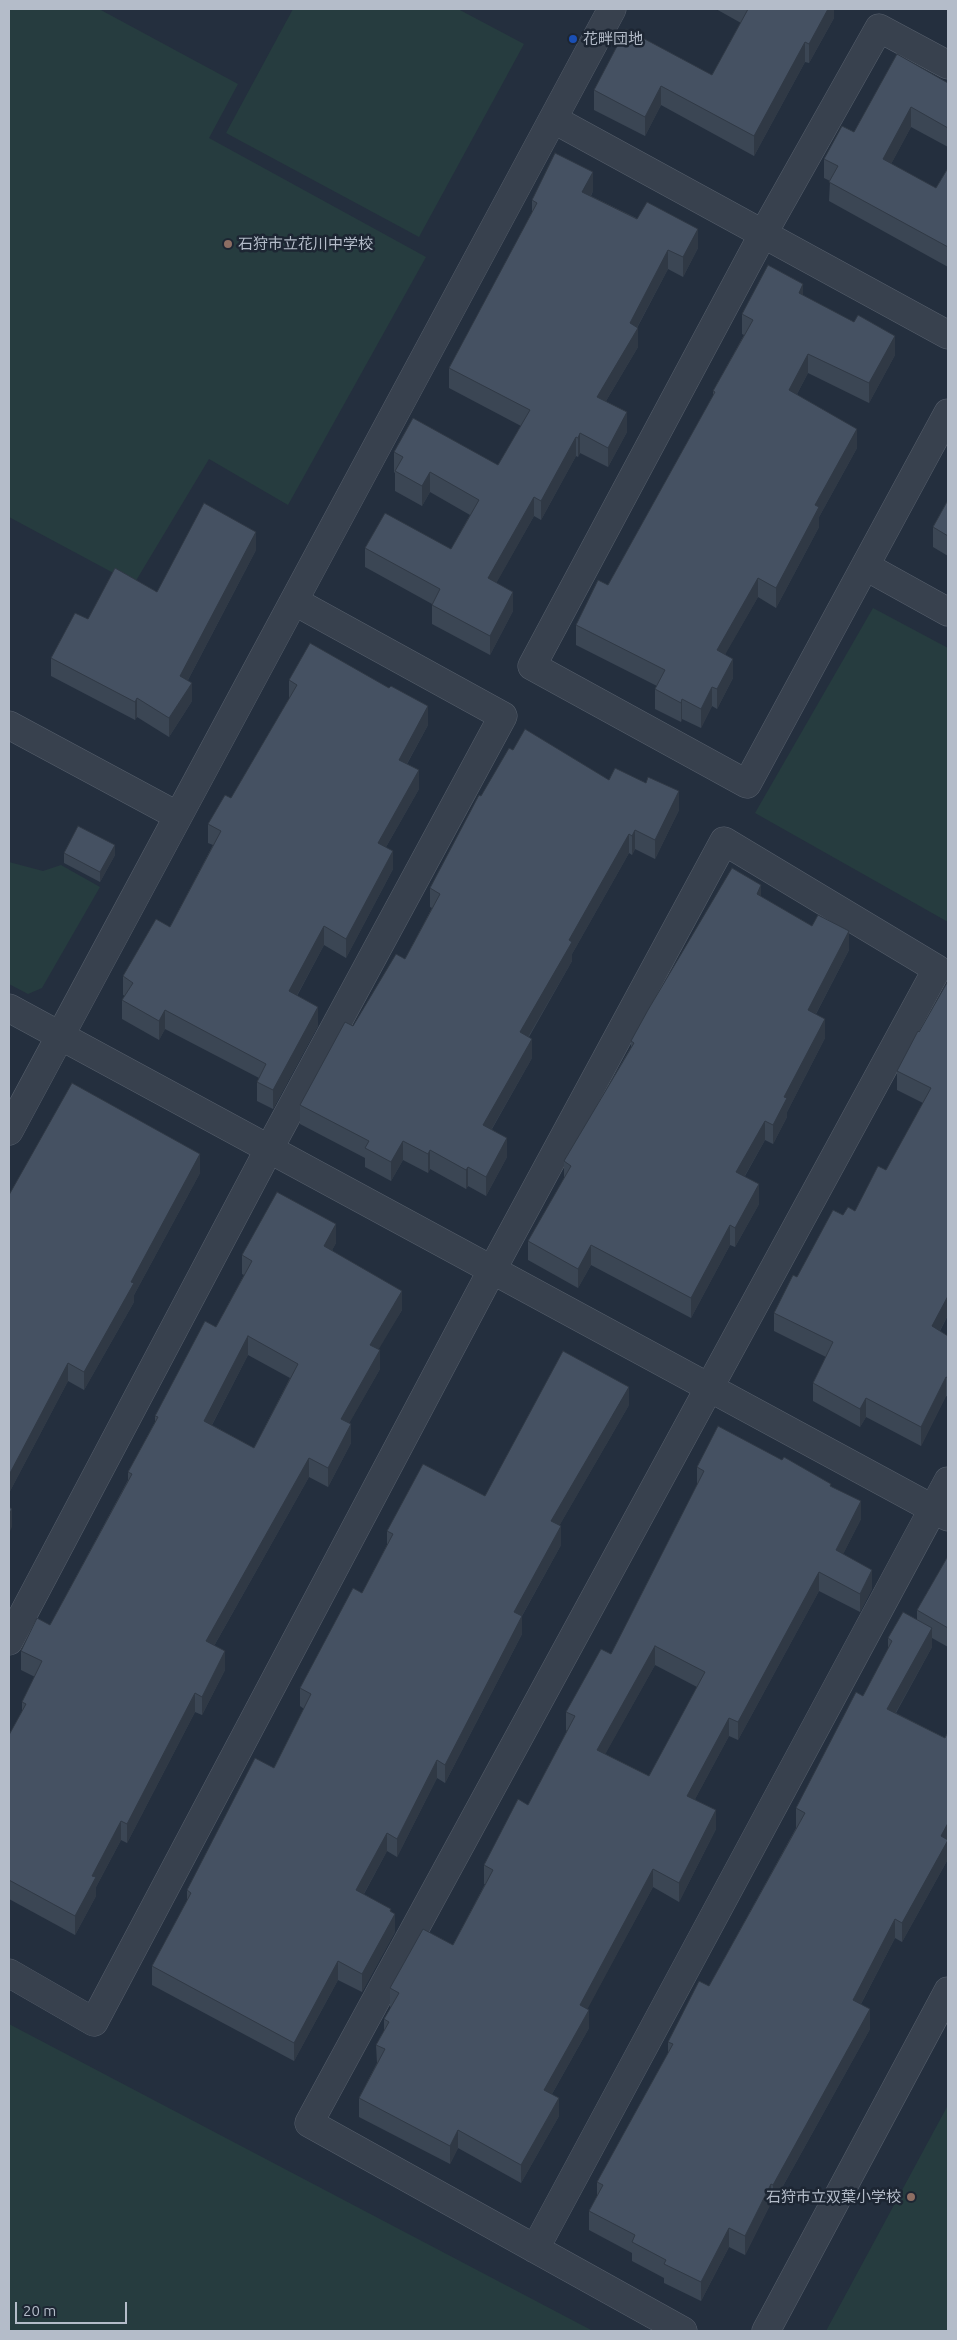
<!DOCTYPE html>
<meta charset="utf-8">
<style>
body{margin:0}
#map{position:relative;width:957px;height:2340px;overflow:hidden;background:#242f3e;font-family:Ubuntu,sans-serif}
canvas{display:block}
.frame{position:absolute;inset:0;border:10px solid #b4bcc9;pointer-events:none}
.scale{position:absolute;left:15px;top:2302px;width:112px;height:22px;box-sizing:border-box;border:2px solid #b4bcc9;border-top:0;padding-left:6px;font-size:15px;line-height:18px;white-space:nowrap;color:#b4bcc9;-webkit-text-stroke:4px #1d2633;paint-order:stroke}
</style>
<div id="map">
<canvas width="957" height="2340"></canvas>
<div class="frame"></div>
<div class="scale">20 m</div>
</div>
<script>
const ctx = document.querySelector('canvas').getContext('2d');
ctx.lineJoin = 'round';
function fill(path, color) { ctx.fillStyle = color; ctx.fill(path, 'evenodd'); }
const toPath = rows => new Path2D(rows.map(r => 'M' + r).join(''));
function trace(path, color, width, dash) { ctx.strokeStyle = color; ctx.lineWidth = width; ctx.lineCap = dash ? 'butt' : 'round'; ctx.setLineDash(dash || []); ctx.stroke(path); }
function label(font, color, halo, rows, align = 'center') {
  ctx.font = font + ' Ubuntu,"Noto Sans JP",sans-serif'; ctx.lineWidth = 5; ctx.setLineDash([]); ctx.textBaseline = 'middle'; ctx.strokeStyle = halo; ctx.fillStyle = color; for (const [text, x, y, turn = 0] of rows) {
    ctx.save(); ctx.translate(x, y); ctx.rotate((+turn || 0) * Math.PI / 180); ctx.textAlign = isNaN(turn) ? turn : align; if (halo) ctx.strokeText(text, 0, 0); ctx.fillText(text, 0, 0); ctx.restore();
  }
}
fill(toPath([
 [9,9,99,9,238,84,209,138,426,257,288,505,209,459,134,584,9,517],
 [293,9,458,9,524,44,419,237,226,133],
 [873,608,948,648,948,922,755,813],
 [9,862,43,871,61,865,100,887,42,988,28,994,9,984],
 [9,2024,593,2331,9,2331],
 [948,2105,948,2331,826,2331]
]), '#263c3f');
const minor = toPath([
 [948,65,879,28,763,234,532,666,747,784,948,413],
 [553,119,948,335],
 [865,566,948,612],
 [9,725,178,816],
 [9,1008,948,1517],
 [9,1131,612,9],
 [9,1641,269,1149,503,716,294,601],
 [9,1973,94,2022,492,1270,724,841,937,969,309,2123,683,2331],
 [535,2249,948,1481],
 [766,2331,948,1991]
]);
trace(minor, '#565f6c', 29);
trace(minor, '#38414e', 28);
fill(toPath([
 [716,9,834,9,834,18,809,63,805,62,754,156,661,105,645,136,594,110,594,90,712,75,741,23],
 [948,83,948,147,911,127,891,164,936,188,948,168,948,267,829,201,830,181,824,178,824,159,854,132],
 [593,191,591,196,698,248,683,277,668,269,637,328,638,347,606,401,627,432,608,467,580,453,578,457,576,456,541,520,534,516,496,583,513,611,490,655,432,624,432,604,365,567,365,548,451,549,470,515,430,492,422,506,395,491,395,473,394,472,394,452,498,465,521,426,449,388,449,368,532,214,532,200],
 [803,295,895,355,869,403,808,373,797,394,857,448,819,517,819,527,776,608,758,597,725,654,733,678,717,709,712,706,701,728,682,719,681,722,655,709,655,689,657,686,576,645,576,625,608,585,713,396,713,391,744,335,742,334,742,314],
 [948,500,948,556,933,547,933,527],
 [256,550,188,680,192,701,169,737,137,717,135,720,51,676,51,658,88,619,157,592],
 [289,680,428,725,407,764,419,789,386,847,393,869,346,958,324,945,297,996,318,1026,273,1109,257,1101,257,1082,259,1078,165,1029,159,1040,122,1019,122,1000,125,996,123,995,123,976,170,927,213,845,208,843,208,824,231,798,289,699],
 [513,750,609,780,679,810,655,859,635,849,632,855,629,853,572,954,572,961,529,1037,532,1058,492,1129,507,1157,486,1196,468,1186,466,1189,430,1169,428,1173,403,1160,391,1181,365,1167,365,1158,300,1124,300,1105,353,1026,405,959,432,908,430,907,430,888,481,796],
 [64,853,115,855,100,882,64,863],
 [761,897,849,950,816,1014,825,1038,787,1112,787,1117,773,1144,765,1140,745,1176,759,1204,735,1247,730,1245,691,1318,591,1265,578,1288,528,1260,528,1241,564,1179,564,1161,631,1047,631,1041],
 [948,981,948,1315,940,1331,948,1336,948,1397,946,1396,921,1446,866,1417,860,1427,813,1401,813,1383,826,1357,774,1331,774,1313,797,1277,855,1211,886,1170,923,1103,897,1090,897,1071],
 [200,1173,134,1295,134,1302,84,1390,68,1381,9,1493,9,1195],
 [336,1243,332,1250,402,1310,378,1349,380,1369,349,1423,351,1443,328,1487,309,1477,214,1646,225,1670,202,1715,195,1712,127,1843,121,1840,96,1887,96,1896,75,1935,9,1899,9,1735,22,1712,22,1702,35,1677,21,1670,21,1651,50,1625,128,1480,128,1472,155,1422,155,1416,216,1327,244,1275,242,1274,242,1255],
 [248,1355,290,1378,254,1448,212,1425],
 [629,1405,559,1526,561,1545,522,1616,522,1634,445,1783,437,1778,397,1857,387,1851,364,1894,391,1911,395,1932,362,1992,338,1980,294,2061,152,1985,152,1966,187,1902,187,1890,274,1768,304,1709,300,1706,300,1688,362,1593,387,1545,387,1531,485,1496],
 [697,1467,831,1486,861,1519,843,1554,872,1589,860,1612,819,1591,738,1740,729,1736,695,1799,716,1829,679,1902,653,1887,587,2009,589,2028,552,2094,559,2116,521,2183,458,2148,450,2164,359,2117,359,2098,377,2063,376,2045,384,2031,384,2019,391,2007,390,2007,390,1988,453,1945,485,1884,484,1884,484,1865,528,1805,567,1731,566,1730,566,1712,611,1654,697,1485],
 [655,1665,697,1687,649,1776,605,1754],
 [948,1557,948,1647,932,1638,932,1647,896,1713,945,1738,948,1732,948,1859,902,1942,895,1938,861,2004,870,2029,773,2204,771,2203,745,2255,729,2247,701,2301,664,2283,664,2278,632,2261,632,2253,589,2230,589,2211,597,2196,597,2182,668,2053,668,2042,709,1986,796,1828,796,1808,863,1696,888,1649,888,1638,917,1620,917,1610]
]), '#3b4654');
fill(toPath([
 [828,9,834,9,834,18,809,63,809,44],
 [805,42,805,62,754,156,754,136],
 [661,86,661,105,645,136,645,117],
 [911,107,911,127,883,179,883,159],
 [593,172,593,191,582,211,582,192],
 [698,229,698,248,683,277,683,257],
 [668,250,668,269,634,333,638,328,638,347,597,416,597,397,630,323],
 [803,284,803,303,799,293],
 [895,336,895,355,869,403,869,383],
 [808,354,808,373,789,409,789,390],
 [627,412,627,432,608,467,608,448],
 [857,429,857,448,819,517,819,527,776,608,776,588,815,505],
 [580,433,580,453,578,457,578,438],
 [576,437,576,456,541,520,541,501],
 [430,472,430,492,422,506,422,486],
 [534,497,534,516,488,598,488,578],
 [256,532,256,550,180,695,180,676],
 [758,578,758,597,717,669,717,650],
 [513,592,513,611,490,655,490,636],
 [733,659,733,678,717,709,717,689],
 [192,683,192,701,169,737,169,718],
 [712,687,712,706,701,728,701,709],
 [137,698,137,717,135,720,135,702],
 [682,699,682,719,681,722,681,703],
 [428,706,428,725,399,778,399,760],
 [419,770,419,789,378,861,378,843],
 [679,791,679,810,655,859,655,840],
 [635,830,635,849,632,855,632,836],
 [629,834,629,853,572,954,572,961,520,1051,520,1032,569,940],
 [115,845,115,855,100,882,100,872],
 [393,851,393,869,346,958,346,939],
 [761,885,761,905,757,894],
 [324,926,324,945,289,1010,289,991],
 [849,931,849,950,808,1029,808,1010],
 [318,1007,318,1026,273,1109,273,1090],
 [165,1010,165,1029,159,1040,159,1021],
 [825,1019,825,1038,787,1112,787,1117,773,1144,773,1125,784,1097],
 [532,1039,532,1058,483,1144,483,1125],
 [765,1121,765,1140,736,1191,736,1172],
 [507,1138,507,1157,486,1196,486,1177],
 [403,1141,403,1160,391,1181,391,1162],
 [430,1150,430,1169,428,1173,428,1154],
 [200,1154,200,1173,134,1295,134,1302,84,1390,84,1372,131,1282],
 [468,1167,468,1186,466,1189,466,1170],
 [759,1184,759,1204,735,1247,735,1228],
 [336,1224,336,1243,324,1265,324,1246],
 [730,1225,730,1245,691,1318,691,1298],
 [591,1245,591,1265,578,1288,578,1269],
 [402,1291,402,1310,370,1364,370,1345],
 [948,1296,948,1315,932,1345,932,1326],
 [248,1336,248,1355,204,1440,204,1421],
 [380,1350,380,1369,341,1438,341,1419],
 [68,1363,68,1381,9,1493,9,1475],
 [946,1377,946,1396,921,1446,921,1427],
 [629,1387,629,1405,551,1540,551,1521],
 [866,1398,866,1417,860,1427,860,1409],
 [351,1424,351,1443,328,1487,328,1468],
 [309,1458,309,1477,206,1660,206,1641],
 [861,1501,861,1519,836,1568,836,1550],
 [12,1509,12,1527,9,1533,9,1514],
 [561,1526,561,1545,514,1630,514,1612],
 [872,1570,872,1589,860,1612,860,1594],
 [819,1572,819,1591,738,1740,738,1722],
 [522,1616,522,1634,445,1783,445,1765],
 [932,1628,932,1647,887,1728,887,1709],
 [655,1646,655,1665,597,1769,597,1750],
 [225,1651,225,1670,202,1715,202,1697],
 [195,1693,195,1712,127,1843,127,1824],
 [729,1718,729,1736,687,1814,687,1796],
 [437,1760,437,1778,397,1857,397,1839],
 [716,1810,716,1829,679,1902,679,1883],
 [121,1821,121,1840,96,1887,96,1896,75,1935,75,1916,92,1876],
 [948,1823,948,1859,902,1942,902,1923,941,1836],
 [387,1833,387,1851,356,1908,356,1890],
 [653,1869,653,1887,580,2023,580,2005],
 [391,1909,391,1921,395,1914,395,1932,362,1992,362,1974],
 [895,1919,895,1938,853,2019,853,2000],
 [338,1961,338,1980,294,2061,294,2043],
 [870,2009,870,2029,773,2204,773,2185],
 [589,2010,589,2028,544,2108,544,2090],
 [559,2098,559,2116,521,2183,521,2165],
 [458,2130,458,2148,450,2164,450,2146],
 [771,2184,771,2203,745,2255,745,2236],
 [729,2228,729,2247,701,2301,701,2282]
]), '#303945');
const building = toPath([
 [748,9,828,9,809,44,805,42,754,136,661,86,645,117,594,90,626,29,712,75,747,11,748,9],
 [897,54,948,83,948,128,911,107,883,159,936,188,948,168,948,247,829,182,838,166,824,159,842,126,854,132,897,54],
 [555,153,593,172,582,192,637,219,647,202,698,229,683,257,668,250,630,323,638,328,597,397,627,412,608,448,580,433,578,438,576,437,541,501,534,497,488,578,513,592,490,636,432,605,440,589,365,548,385,513,451,549,479,500,430,472,422,486,395,471,403,457,394,452,413,418,498,465,530,410,449,368,537,203,532,200,555,153],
 [768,265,803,284,799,293,854,322,858,315,895,336,869,383,808,354,789,390,857,429,815,505,819,507,776,588,758,578,717,650,733,659,717,689,712,687,701,709,682,699,681,703,655,689,665,670,576,625,598,580,608,585,715,392,713,391,753,320,742,314,768,265],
 [948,500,948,536,933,527,948,500],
 [204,503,256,532,180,676,192,683,169,718,137,698,135,702,51,658,75,613,88,619,115,568,157,592,204,503],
 [310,643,389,688,391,686,428,706,399,760,419,770,378,843,393,851,346,939,324,926,289,991,318,1007,273,1090,257,1082,266,1064,165,1010,159,1021,122,1000,133,983,123,976,156,919,170,927,221,831,208,824,225,795,231,798,297,685,289,680,310,643],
 [525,729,609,780,615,768,646,783,648,777,679,791,655,840,635,830,632,836,629,834,569,940,572,942,520,1032,532,1039,483,1125,507,1138,486,1177,468,1167,466,1170,430,1150,428,1154,403,1141,391,1162,365,1148,369,1141,300,1105,345,1022,353,1026,396,954,405,959,440,894,430,888,479,795,481,796,509,748,513,750,525,729],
 [78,826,115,845,100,872,64,853,78,826],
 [732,868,761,885,757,894,812,926,818,915,849,931,808,1010,825,1019,784,1097,787,1098,773,1125,765,1121,736,1172,759,1184,735,1228,730,1225,691,1298,591,1245,578,1269,528,1241,571,1166,564,1161,634,1043,631,1041,648,1010,732,868],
 [948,981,948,1296,932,1326,948,1336,948,1378,946,1377,921,1427,866,1398,860,1409,813,1383,833,1342,774,1313,793,1275,797,1277,833,1210,843,1215,848,1207,855,1211,878,1166,886,1170,931,1088,897,1071,918,1031,919,1032,948,981],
 [72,1083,200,1154,131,1282,134,1283,84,1372,68,1363,9,1475,9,1195,72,1083],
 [277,1192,336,1224,324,1246,402,1291,370,1345,380,1350,341,1419,351,1424,328,1468,309,1458,206,1641,225,1651,202,1697,195,1693,127,1824,121,1821,92,1876,96,1877,75,1916,9,1880,9,1735,26,1704,22,1702,42,1661,21,1651,37,1618,50,1625,132,1474,128,1472,158,1417,155,1416,205,1321,216,1327,252,1261,242,1255,277,1192],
 [248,1336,298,1364,254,1448,204,1421,248,1336],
 [563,1351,629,1387,551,1521,561,1526,514,1612,522,1616,445,1765,437,1760,397,1839,387,1833,356,1890,391,1909,390,1911,395,1914,362,1974,338,1961,294,2043,152,1966,191,1893,187,1890,255,1758,274,1768,311,1694,300,1688,353,1588,362,1593,393,1534,387,1531,423,1464,485,1496,563,1351],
 [718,1426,782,1460,784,1457,831,1484,830,1486,861,1501,836,1550,872,1570,860,1594,819,1572,738,1722,729,1718,687,1796,716,1810,679,1883,653,1869,580,2005,589,2010,544,2090,559,2098,521,2165,458,2130,450,2146,359,2098,385,2049,376,2045,389,2022,384,2019,399,1993,390,1988,423,1929,453,1945,493,1870,484,1865,518,1799,528,1805,575,1716,566,1712,601,1649,611,1654,704,1471,697,1467,718,1426],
 [655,1646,705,1672,649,1776,597,1750,655,1646],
 [9,1507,12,1509,9,1514,9,1507],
 [948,1556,948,1628,917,1610,948,1556],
 [903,1612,932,1628,887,1709,945,1738,948,1732,948,1823,941,1836,948,1840,902,1923,895,1919,853,2000,870,2009,773,2185,771,2184,745,2236,729,2228,701,2282,664,2264,666,2260,632,2242,635,2235,589,2211,603,2185,597,2182,673,2044,668,2042,699,1981,709,1986,805,1813,796,1808,856,1692,863,1696,892,1641,888,1638,903,1612]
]);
fill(building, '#455162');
trace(building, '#303945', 1);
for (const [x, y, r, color] of [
 [573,39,5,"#1a4fb4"],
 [228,244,5,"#8d6e63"],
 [911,2197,5,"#8d6e63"]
]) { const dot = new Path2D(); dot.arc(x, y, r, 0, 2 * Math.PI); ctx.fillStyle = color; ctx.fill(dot); trace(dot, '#1d2633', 2); }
label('15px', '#b4bcc9', '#1d2633', [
 ["花畔団地",583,39],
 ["石狩市立花川中学校",238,244],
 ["石狩市立双葉小学校",901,2197,"right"]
], 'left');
</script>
